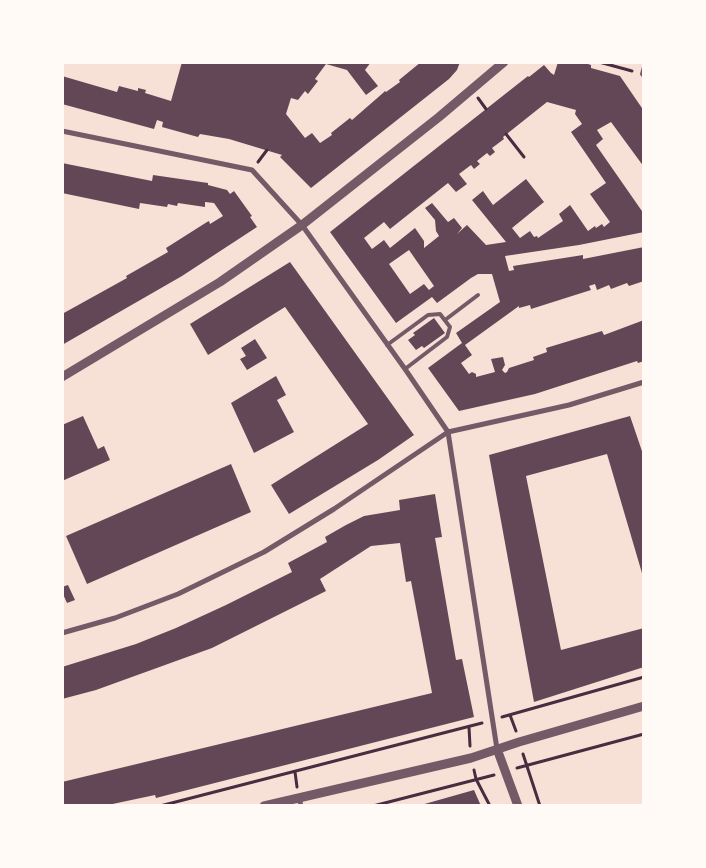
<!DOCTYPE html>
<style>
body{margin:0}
#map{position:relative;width:706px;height:868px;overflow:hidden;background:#f7e1d7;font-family:Cabin,sans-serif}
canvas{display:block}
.frame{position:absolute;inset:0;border:64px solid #fffaf5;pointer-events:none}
</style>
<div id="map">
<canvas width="706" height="868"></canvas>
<div class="frame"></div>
</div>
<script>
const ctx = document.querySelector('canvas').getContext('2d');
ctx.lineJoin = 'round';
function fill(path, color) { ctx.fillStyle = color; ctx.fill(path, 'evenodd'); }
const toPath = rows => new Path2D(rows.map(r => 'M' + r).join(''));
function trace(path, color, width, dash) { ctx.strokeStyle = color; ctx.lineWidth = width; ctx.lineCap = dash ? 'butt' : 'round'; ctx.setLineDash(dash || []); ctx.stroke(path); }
fill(toPath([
 [182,62,371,62,365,70,378,86,366,95,347,70,326,64,315,79,318,81,308,94,305,91,298,100,291,98,286,114,305,138,312,133,320,143,332,135,331,133,350,118,352,120,383,93,385,91,386,92,400,82,399,80,421,62,423,64,460,62,457,70,449,79,311,188,280,157,282,155,229,139,200,134,198,137,162,127,163,122,157,120,154,129,62,104,62,76,117,92,119,86,138,91,138,88,146,90,145,93,171,101],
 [558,62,582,62,591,65,591,68,620,76,644,111,644,167,611,122,597,130,603,139,596,145,644,214,644,232,579,245,505,256,509,271,514,270,513,266,583,255,583,259,644,247,644,281,629,286,627,283,611,289,609,285,597,290,595,284,589,286,591,290,531,309,530,305,519,308,519,306,465,345,472,355,461,363,469,374,472,372,476,374,476,377,495,372,491,359,503,357,505,365,502,370,505,373,507,372,509,368,534,360,533,357,547,352,546,348,602,331,604,335,644,320,644,361,638,363,637,361,535,394,459,411,428,368,462,343,456,333,500,302,492,274,478,274,471,278,437,303,432,297,396,323,330,232,528,76,529,77,544,65,551,73,554,75],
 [547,102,576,110,575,114,582,124,571,132,606,183,590,194,610,222,604,227,602,224,596,228,595,226,588,231,570,205,559,214,563,221,538,238,537,236,534,237,530,231,520,238,512,228,544,202,526,179,493,205,483,191,472,200,506,242,486,245,467,225,457,234,462,228,454,218,448,222,432,203,425,208,435,220,436,231,439,236,424,248,424,241,415,228,390,248,384,240,372,249,364,238,384,222,390,229,448,183,456,192,467,184,459,174,471,165,474,169,480,164,477,161,487,153,490,156,495,152,492,148,504,139,503,137],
 [409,250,434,286,429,290,424,284,410,294,389,264],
 [62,163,152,181,153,175,208,183,208,185,227,190,230,194,234,191,252,216,250,217,257,227,182,276,62,345,62,314,127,278,126,276,168,252,166,248,207,222,209,221,210,224,223,216,214,203,205,202,205,207,178,203,177,206,168,204,167,207,140,203,139,209,62,193],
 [290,262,414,435,378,460,289,514,271,485,368,424,285,307,208,355,190,324],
 [434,318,445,333,424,348,422,346,416,350,408,340,415,335,413,333],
 [255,339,267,358,247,370,240,359,246,356,241,348],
 [276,376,286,395,277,400,294,432,254,453,231,403],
 [83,416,98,449,104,446,110,460,62,481,62,425],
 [630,416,644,457,644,580,607,454,526,476,561,650,644,628,644,667,534,702,489,455],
 [231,464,251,512,87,584,66,536],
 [435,494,442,537,435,538,452,637,456,660,462,659,474,717,156,798,155,795,103,806,62,806,62,782,432,693,411,581,406,582,400,543,371,546,320,579,326,591,212,648,96,690,62,699,62,667,136,644,176,628,226,605,292,572,288,563,327,542,325,537,346,525,364,516,400,510,399,500],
 [68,585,75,600,67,603,62,592,62,587],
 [474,790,481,806,421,806,421,805]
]), '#644757');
trace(toPath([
 [599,62,632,71],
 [478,98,486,109],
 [506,134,524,157],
 [258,162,267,150],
 [510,715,516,731],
 [502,717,644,677],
 [469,727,470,746],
 [523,754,540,806],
 [517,768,644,734],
 [474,770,476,779,490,806],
 [295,772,297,787],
 [160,806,482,723],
 [373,806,494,775]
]), '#4a2c40', 3);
trace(toPath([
 [644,67,642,74,644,76],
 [445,320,478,295],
 [387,345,428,315,440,314,450,327,447,337,405,369]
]), '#755966', 4);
trace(toPath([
 [62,131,252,170,302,225,405,369,448,432,497,749],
 [62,633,115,618,178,594,264,552,334,509,448,432,569,405,644,382],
 [299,798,301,806]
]), '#755966', 5);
trace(toPath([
 [62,377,220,282,302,225,439,117,504,62],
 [497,749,518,806],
 [264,806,471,758,519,742,644,706]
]), '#755966', 9);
</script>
